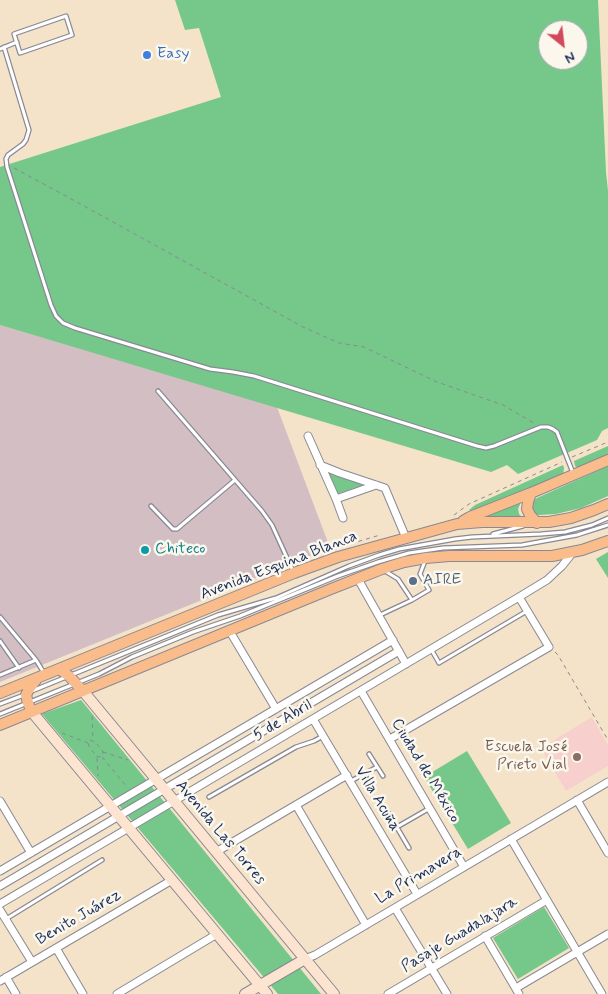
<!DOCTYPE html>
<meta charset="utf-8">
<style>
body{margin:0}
#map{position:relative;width:608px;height:994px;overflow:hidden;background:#f4e3c9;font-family:Mynerve,sans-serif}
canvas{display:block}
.north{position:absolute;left:538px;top:20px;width:50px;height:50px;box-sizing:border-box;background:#fbf7ec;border:1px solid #a1a7b3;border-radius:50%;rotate:151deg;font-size:14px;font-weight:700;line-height:20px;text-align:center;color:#1b2f5e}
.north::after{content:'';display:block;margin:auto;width:18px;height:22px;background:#d1495b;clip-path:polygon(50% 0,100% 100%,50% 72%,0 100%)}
</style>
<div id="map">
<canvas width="608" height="994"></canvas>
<div class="north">N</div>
</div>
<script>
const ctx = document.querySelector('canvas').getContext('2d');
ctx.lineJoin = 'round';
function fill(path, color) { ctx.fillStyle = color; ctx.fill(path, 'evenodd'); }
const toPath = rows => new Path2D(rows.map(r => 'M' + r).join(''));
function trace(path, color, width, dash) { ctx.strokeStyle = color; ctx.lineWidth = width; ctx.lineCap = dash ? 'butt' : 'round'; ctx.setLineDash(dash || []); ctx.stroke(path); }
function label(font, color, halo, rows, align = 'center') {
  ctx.font = font + ' Mynerve,sans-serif'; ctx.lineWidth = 5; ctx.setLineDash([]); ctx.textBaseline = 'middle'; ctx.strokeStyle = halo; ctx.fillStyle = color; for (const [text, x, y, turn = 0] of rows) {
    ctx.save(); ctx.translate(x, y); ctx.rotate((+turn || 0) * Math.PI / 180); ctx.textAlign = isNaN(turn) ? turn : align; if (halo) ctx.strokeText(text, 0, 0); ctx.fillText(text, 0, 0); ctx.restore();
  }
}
fill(toPath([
 [592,717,608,745,608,766,566,791,541,748]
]), '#f7d0cd');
fill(toPath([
 [0,325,277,407,330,548,0,682]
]), '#d2bec3');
fill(toPath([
 [175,0,598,0,606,172,608,191,608,428,602,431,597,440,518,474,507,465,491,472,0,325,0,167,221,97,199,28,185,30],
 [548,30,578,30,578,60,548,60],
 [608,446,608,456,580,469,575,466,574,461],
 [563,465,564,468,563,476,472,515,469,510,475,505],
 [608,466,608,496,581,508,556,514,539,515,533,513,531,508,532,502,537,498],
 [326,471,366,484,337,494],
 [521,502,518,509,519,514,523,518,489,518,489,514],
 [608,552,608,578,596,559],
 [81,700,321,994,278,994,42,714],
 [467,751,511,823,468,849,424,777],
 [544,907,569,948,518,979,493,938]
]), '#75c78a');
const lane = toPath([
 [66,16,72,35,20,53,14,34,66,16],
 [4,47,29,130,26,140,23,144,8,155,6,159,7,167,51,305,56,316,63,323,75,328,210,369,233,372,254,376,477,446,486,448,494,446,541,427,548,427,553,429,557,432,573,473],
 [0,49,17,42],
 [158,391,262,511,272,525,293,571],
 [151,506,173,529,177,529,235,480],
 [493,534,523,526],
 [412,600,429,590,420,574,425,561],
 [380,615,412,600,398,579,385,571],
 [0,617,36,660,44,673],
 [0,641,19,668],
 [431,649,439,663,527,611],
 [0,675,36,660],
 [32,691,218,615,276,598,349,566,379,555,399,549,455,539,472,537,541,534,565,532,592,525,608,518],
 [0,704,24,695],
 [0,714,99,674,132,657,193,632,240,616,338,576,378,562,409,553,443,548,522,545,577,535,608,525],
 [369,754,383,776],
 [351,781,377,767],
 [209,797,296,747,314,741,323,736],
 [385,807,409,848],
 [397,827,430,808],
 [6,919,102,860]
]);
const street = toPath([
 [308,436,336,499,343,518],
 [320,465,340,473,385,488,406,538],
 [336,499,376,485],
 [358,579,406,664],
 [229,630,276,709],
 [361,691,464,867],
 [313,719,417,894],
 [390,739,549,647,519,597],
 [577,800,608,853],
 [0,801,31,853],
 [296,805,366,925],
 [511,839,602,994],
 [216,852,347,775],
 [0,871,393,640],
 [0,886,399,651],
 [0,904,519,597,547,580,562,566,573,552],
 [395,908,447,994],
 [0,910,32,962],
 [485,936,519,994],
 [56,948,83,994],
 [305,959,315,955,608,782],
 [6,977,16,994],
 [0,981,172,880],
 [516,988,608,934],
 [117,994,217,934],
 [388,994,547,900]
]);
const secondary = toPath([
 [83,691,334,994],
 [32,712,267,994],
 [245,994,305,959]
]);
const primary = toPath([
 [531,493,528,502,527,509,530,515,537,523],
 [463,521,470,517,531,493,608,460],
 [59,669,69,676,83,691],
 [0,693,294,573,338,557,457,524,482,522,549,522,571,518,594,510,608,504],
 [32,712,28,703,26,695,29,689,36,680],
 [0,725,331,589,382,569,404,562,426,558,449,556,552,556,582,550,608,541]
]);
trace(lane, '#888994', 5.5);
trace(street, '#888994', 9);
trace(secondary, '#888994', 12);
trace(primary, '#888994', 12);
trace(toPath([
 [14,168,75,201,303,327,339,343,364,347,437,382,503,405,534,423],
 [572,457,608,442],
 [454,515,469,504,562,462],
 [343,546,380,535],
 [555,652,558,655,608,740],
 [92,716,93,740],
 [62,733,88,743],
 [90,740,95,742,102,750,103,754,102,756,97,757,89,746,88,743,90,740],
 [103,752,128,760],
 [102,757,127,787],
 [97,758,98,776]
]), '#888994', 1, [4, 4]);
trace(lane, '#fff', 3);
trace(street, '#fff', 7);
trace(secondary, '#fde4d1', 10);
trace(primary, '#fabc8b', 10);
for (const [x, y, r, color] of [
 [147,55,5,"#3f7fe0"],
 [145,550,5,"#0f9aa8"],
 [413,581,5,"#5c6f8a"],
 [577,757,5,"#8d6e63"]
]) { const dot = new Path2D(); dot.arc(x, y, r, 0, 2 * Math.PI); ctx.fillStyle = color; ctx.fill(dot); trace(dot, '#fbf7ec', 2); }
label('16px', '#366cbe', '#fbf7ec', [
 ["Easy",157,55]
], 'left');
label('16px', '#0d838f', '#fbf7ec', [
 ["Chiteco",155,550]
], 'left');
label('16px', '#1b2f5e', '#fbf7ec', [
 ["Avenida Esquina Blanca",279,566,-21],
 ["5 de Abril",283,721,-31],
 ["Ciudad de México",425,771,59],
 ["Villa Acuña",377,799,59],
 ["Avenida Las Torres",220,833,50],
 ["La Primavera",419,876,-31],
 ["Benito Juárez",79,918,-30],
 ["Pasaje Guadalajara",460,935,-31]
]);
label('16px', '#4e5e75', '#fbf7ec', [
 ["AIRE",423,581]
], 'left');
label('16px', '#785e54', '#fbf7ec', [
 ["Escuela José",567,748],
 ["Prieto Vial",567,766]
], 'right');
</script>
